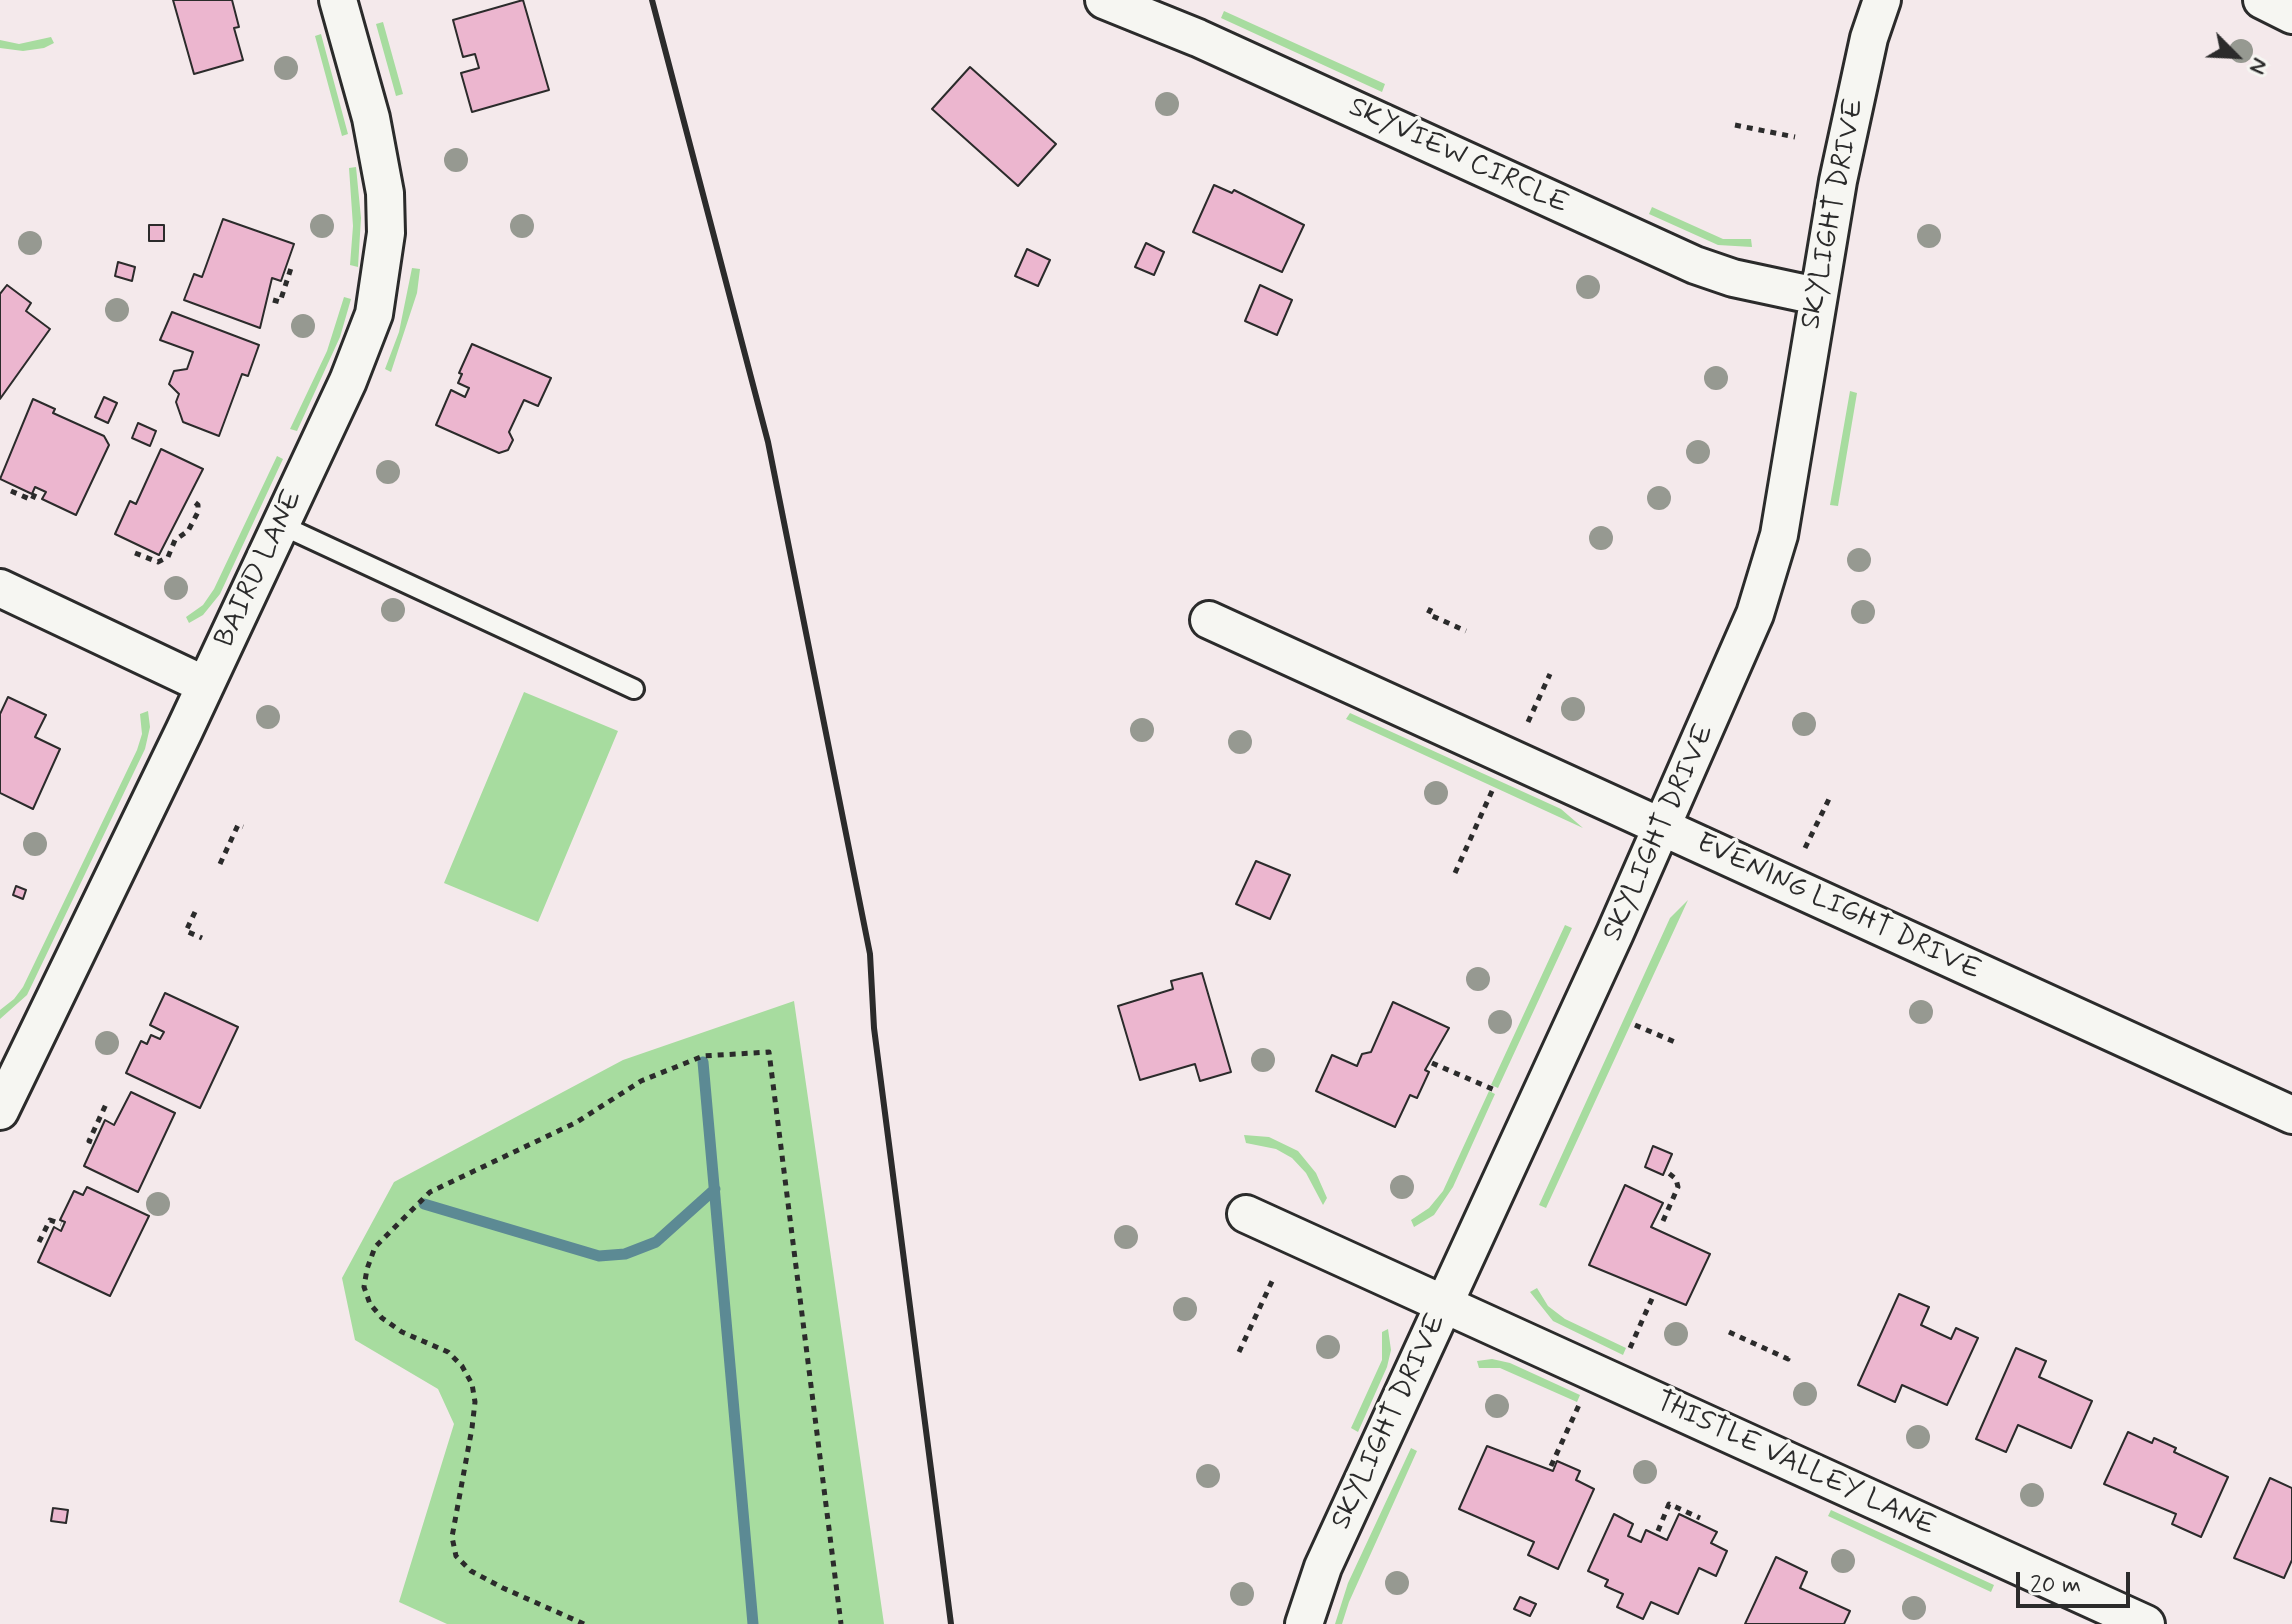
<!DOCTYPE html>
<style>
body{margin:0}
#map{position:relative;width:2292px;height:1624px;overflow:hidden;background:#f4e9eb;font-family:Mynerve,sans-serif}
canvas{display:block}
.north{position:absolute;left:2196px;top:16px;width:80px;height:80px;-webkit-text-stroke:6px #f6f6f2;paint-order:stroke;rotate:114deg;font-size:22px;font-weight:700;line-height:32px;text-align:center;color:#2b2b2b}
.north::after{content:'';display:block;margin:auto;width:28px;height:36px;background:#2b2b2b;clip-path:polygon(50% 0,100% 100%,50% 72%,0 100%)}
.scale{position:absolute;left:2016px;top:1572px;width:114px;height:36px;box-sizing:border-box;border:4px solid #2b2b2b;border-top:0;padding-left:10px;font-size:24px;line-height:28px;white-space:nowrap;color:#2b2b2b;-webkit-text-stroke:6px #f6f6f2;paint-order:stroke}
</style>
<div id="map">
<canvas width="2292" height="1624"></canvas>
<div class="north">N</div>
<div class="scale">20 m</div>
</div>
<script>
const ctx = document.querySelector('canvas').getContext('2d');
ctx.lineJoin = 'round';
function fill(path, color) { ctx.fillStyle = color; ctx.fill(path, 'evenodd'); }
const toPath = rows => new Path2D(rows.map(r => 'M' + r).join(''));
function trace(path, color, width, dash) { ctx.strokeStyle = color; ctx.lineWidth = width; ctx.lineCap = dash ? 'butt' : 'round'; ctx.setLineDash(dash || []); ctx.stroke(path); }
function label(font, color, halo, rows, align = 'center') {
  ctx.font = font + ' Mynerve,sans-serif'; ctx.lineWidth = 7; ctx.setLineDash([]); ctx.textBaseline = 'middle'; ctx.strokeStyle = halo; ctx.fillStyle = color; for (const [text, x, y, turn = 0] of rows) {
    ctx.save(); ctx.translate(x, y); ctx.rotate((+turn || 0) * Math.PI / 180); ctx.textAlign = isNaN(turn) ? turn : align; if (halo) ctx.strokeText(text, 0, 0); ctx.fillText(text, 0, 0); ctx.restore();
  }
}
fill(toPath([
 [1224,11,1385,84,1382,92,1221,18],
 [383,22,403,94,396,96,376,24],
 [321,34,348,134,342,136,315,36],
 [51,37,54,43,44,48,23,51,0,48,0,40,19,44],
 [356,167,361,218,358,267,350,265,353,226,349,168],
 [1652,207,1723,239,1751,239,1752,247,1718,245,1649,214],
 [412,268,420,269,417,293,391,372,385,369,399,332],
 [344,297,351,299,340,337,297,431,290,429,327,351],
 [1850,391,1857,393,1838,506,1830,505],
 [277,456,283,459,220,594,203,615,189,623,186,617,203,605,214,589],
 [524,692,618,731,538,922,444,883],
 [148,711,150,727,145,749,27,995,0,1019,0,1010,14,999,23,987,137,750,142,734,140,714],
 [1350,713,1561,809,1583,828,1346,719],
 [1688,900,1546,1208,1539,1205,1670,918],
 [1565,925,1572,928,1498,1088,1491,1085],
 [794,1001,884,1624,447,1624,399,1602,454,1424,438,1389,355,1340,342,1278,394,1182,623,1060],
 [1489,1091,1495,1094,1453,1187,1434,1215,1414,1227,1411,1220,1429,1208,1443,1191],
 [1244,1135,1269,1137,1298,1151,1316,1173,1327,1198,1323,1205,1306,1173,1292,1158,1276,1149,1246,1143],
 [1537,1288,1548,1306,1565,1319,1626,1348,1623,1355,1553,1321,1530,1292],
 [1388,1329,1391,1350,1387,1367,1358,1432,1351,1428,1382,1360,1382,1332],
 [1492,1359,1510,1363,1580,1395,1577,1402,1500,1368,1479,1368,1477,1361],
 [1411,1448,1417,1451,1349,1602,1342,1624,1335,1624,1348,1583],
 [1831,1510,1994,1585,1991,1592,1828,1516]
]), '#a7dc9f');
trace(toPath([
 [703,1062,753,1624],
 [424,1204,599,1256,625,1254,656,1242,715,1189]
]), '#5c8a94', 11);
const building = toPath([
 [173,0,232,0,239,27,234,28,243,60,194,74,173,0],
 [523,0,549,90,472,112,461,73,479,68,475,54,463,57,453,20,523,0],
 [970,67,1056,144,1018,186,932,109,970,67],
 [1214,185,1232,193,1234,190,1304,225,1282,272,1193,232,1214,185],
 [223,219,294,244,281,281,272,278,260,328,184,300,194,274,202,277,223,219],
 [149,225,164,225,164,241,149,241,149,225],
 [1146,243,1164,252,1154,275,1135,267,1146,243],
 [1027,249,1050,260,1038,286,1015,276,1027,249],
 [118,262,135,267,132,281,115,276,118,262],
 [7,285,31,303,26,311,50,329,0,399,0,294,7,285],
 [1260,285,1292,300,1277,335,1245,321,1260,285],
 [172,312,259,345,248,376,242,374,219,436,183,422,176,402,179,394,169,384,174,371,187,369,193,352,160,340,172,312],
 [472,344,551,378,538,406,524,400,509,432,513,440,508,450,499,453,436,425,451,390,465,397,469,388,458,383,462,374,459,373,472,344],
 [104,397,117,403,108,423,95,417,104,397],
 [33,399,55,409,53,413,104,436,109,445,76,515,42,499,46,492,35,487,32,494,0,479,33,399],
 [138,423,156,431,150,446,132,438,138,423],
 [161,449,203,469,159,555,115,534,130,501,136,504,161,449],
 [8,697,46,715,35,737,60,749,33,809,0,793,0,714,8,697],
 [1256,861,1290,875,1270,919,1236,904,1256,861],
 [16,886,26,890,23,899,13,895,16,886],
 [1202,973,1231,1072,1200,1081,1195,1064,1140,1080,1118,1006,1173,989,1171,981,1202,973],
 [165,993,238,1027,200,1108,126,1073,141,1041,147,1044,151,1035,160,1039,164,1032,150,1025,165,993],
 [1393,1002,1449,1028,1425,1070,1429,1072,1417,1098,1410,1095,1395,1127,1316,1091,1332,1055,1357,1066,1362,1054,1371,1052,1393,1002],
 [131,1092,175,1113,138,1192,84,1166,105,1120,114,1125,131,1092],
 [1653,1146,1672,1154,1663,1175,1645,1167,1653,1146],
 [1625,1185,1663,1203,1651,1227,1710,1254,1686,1305,1589,1265,1625,1185],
 [87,1187,149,1216,110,1296,38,1262,54,1227,61,1231,65,1222,60,1220,74,1191,83,1195,87,1187],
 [1899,1294,1929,1307,1921,1325,1951,1339,1956,1328,1978,1338,1947,1405,1902,1385,1895,1402,1858,1385,1899,1294],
 [2016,1348,2046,1361,2039,1377,2092,1401,2071,1448,2018,1425,2006,1452,1976,1439,2016,1348],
 [2128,1432,2152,1443,2154,1438,2176,1448,2174,1452,2228,1477,2201,1537,2172,1524,2176,1514,2104,1484,2128,1432],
 [1487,1446,1553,1471,1557,1461,1580,1471,1576,1480,1594,1489,1558,1569,1528,1555,1534,1542,1459,1509,1487,1446],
 [2270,1478,2292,1488,2292,1560,2284,1578,2234,1558,2270,1478],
 [53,1508,68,1510,66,1523,51,1521,53,1508],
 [1614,1514,1633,1524,1628,1536,1641,1542,1646,1530,1667,1540,1679,1514,1717,1532,1711,1543,1727,1551,1716,1576,1699,1568,1678,1614,1651,1602,1643,1619,1617,1607,1623,1594,1605,1586,1608,1580,1588,1571,1614,1514],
 [1776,1557,1807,1572,1800,1588,1850,1611,1844,1624,1745,1624,1776,1557],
 [1520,1597,1536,1604,1530,1616,1514,1609,1520,1597]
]);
fill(building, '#ecb6cf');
trace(building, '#2b2b2b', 2);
const service = toPath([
 [281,525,634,689]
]);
const minor = toPath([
 [1104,0,1198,38,1695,265,1733,278,1817,296],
 [2262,0,2292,15],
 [0,588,205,685],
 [1209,620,2292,1115],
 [0,1111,184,731,348,381,374,314,386,233,385,193,371,118,338,0],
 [1246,1214,2146,1624],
 [1304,1624,1323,1567,1615,933,1755,614,1779,535,1838,181,1869,38,1882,0]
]);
trace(service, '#2b2b2b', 24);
trace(minor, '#2b2b2b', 42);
trace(toPath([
 [1735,125,1795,137],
 [273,300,280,302,292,265],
 [11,491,32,500,37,489],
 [135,553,158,562,168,557,175,540,188,531,198,512,198,505,192,500],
 [1431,608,1428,614,1466,631],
 [1528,722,1550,674],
 [1805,848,1829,799],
 [220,864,238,825,243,827],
 [1455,873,1492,791],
 [195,912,186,931,202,938],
 [1635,1025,1675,1042],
 [1432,1063,1497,1091],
 [92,1142,89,1141,107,1102],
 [1663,1221,1678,1187,1676,1179,1666,1171],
 [39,1242,50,1220,61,1224],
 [1729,1332,1788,1359,1789,1355],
 [1630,1348,1654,1294],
 [1239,1352,1274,1277],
 [1551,1466,1579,1405],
 [1658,1531,1669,1504,1700,1518],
 [584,1624,503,1588,471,1571,456,1556,452,1537,472,1428,475,1402,472,1384,462,1366,448,1352,402,1332,382,1318,370,1304,364,1287,367,1269,375,1247,430,1192,577,1122,641,1081,703,1056,769,1052,841,1624]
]), '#2b2b2b', 5, [6, 6]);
trace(service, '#f6f6f2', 18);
trace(minor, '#f6f6f2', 36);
trace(toPath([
 [652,0,768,442,870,954,874,1028,951,1624]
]), '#2b2b2b', 6);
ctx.fillStyle = '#969991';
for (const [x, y] of [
 [2241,51],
 [286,68],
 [1167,104],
 [456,160],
 [322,226],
 [522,226],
 [1929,236],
 [30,243],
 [1588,287],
 [117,310],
 [303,326],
 [1716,378],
 [1698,452],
 [388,472],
 [1659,498],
 [1601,538],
 [1859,560],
 [176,588],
 [393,610],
 [1863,612],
 [1573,709],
 [268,717],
 [1804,724],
 [1142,730],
 [1240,742],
 [1436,793],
 [35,844],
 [1478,979],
 [1921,1012],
 [1500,1022],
 [107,1043],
 [1263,1060],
 [1402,1187],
 [158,1204],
 [1126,1237],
 [1185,1309],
 [1676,1334],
 [1328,1347],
 [1805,1394],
 [1497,1406],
 [1918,1437],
 [1645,1472],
 [1208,1476],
 [2032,1495],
 [1843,1561],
 [1397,1583],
 [1242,1594],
 [1914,1608]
]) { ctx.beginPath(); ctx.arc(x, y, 12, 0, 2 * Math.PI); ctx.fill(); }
label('28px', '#2b2b2b', '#f6f6f2', [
 ["SKYVIEW CIRCLE",1458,157,25],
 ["SKYLIGHT DRIVE",1834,214,-79],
 ["BAIRD LANE",260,569,-65],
 ["SKYLIGHT DRIVE",1660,833,-66],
 ["EVENING LIGHT DRIVE",1838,908,25],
 ["SKYLIGHT DRIVE",1390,1422,-65],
 ["THISTLE VALLEY LANE",1795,1465,25]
]);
</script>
